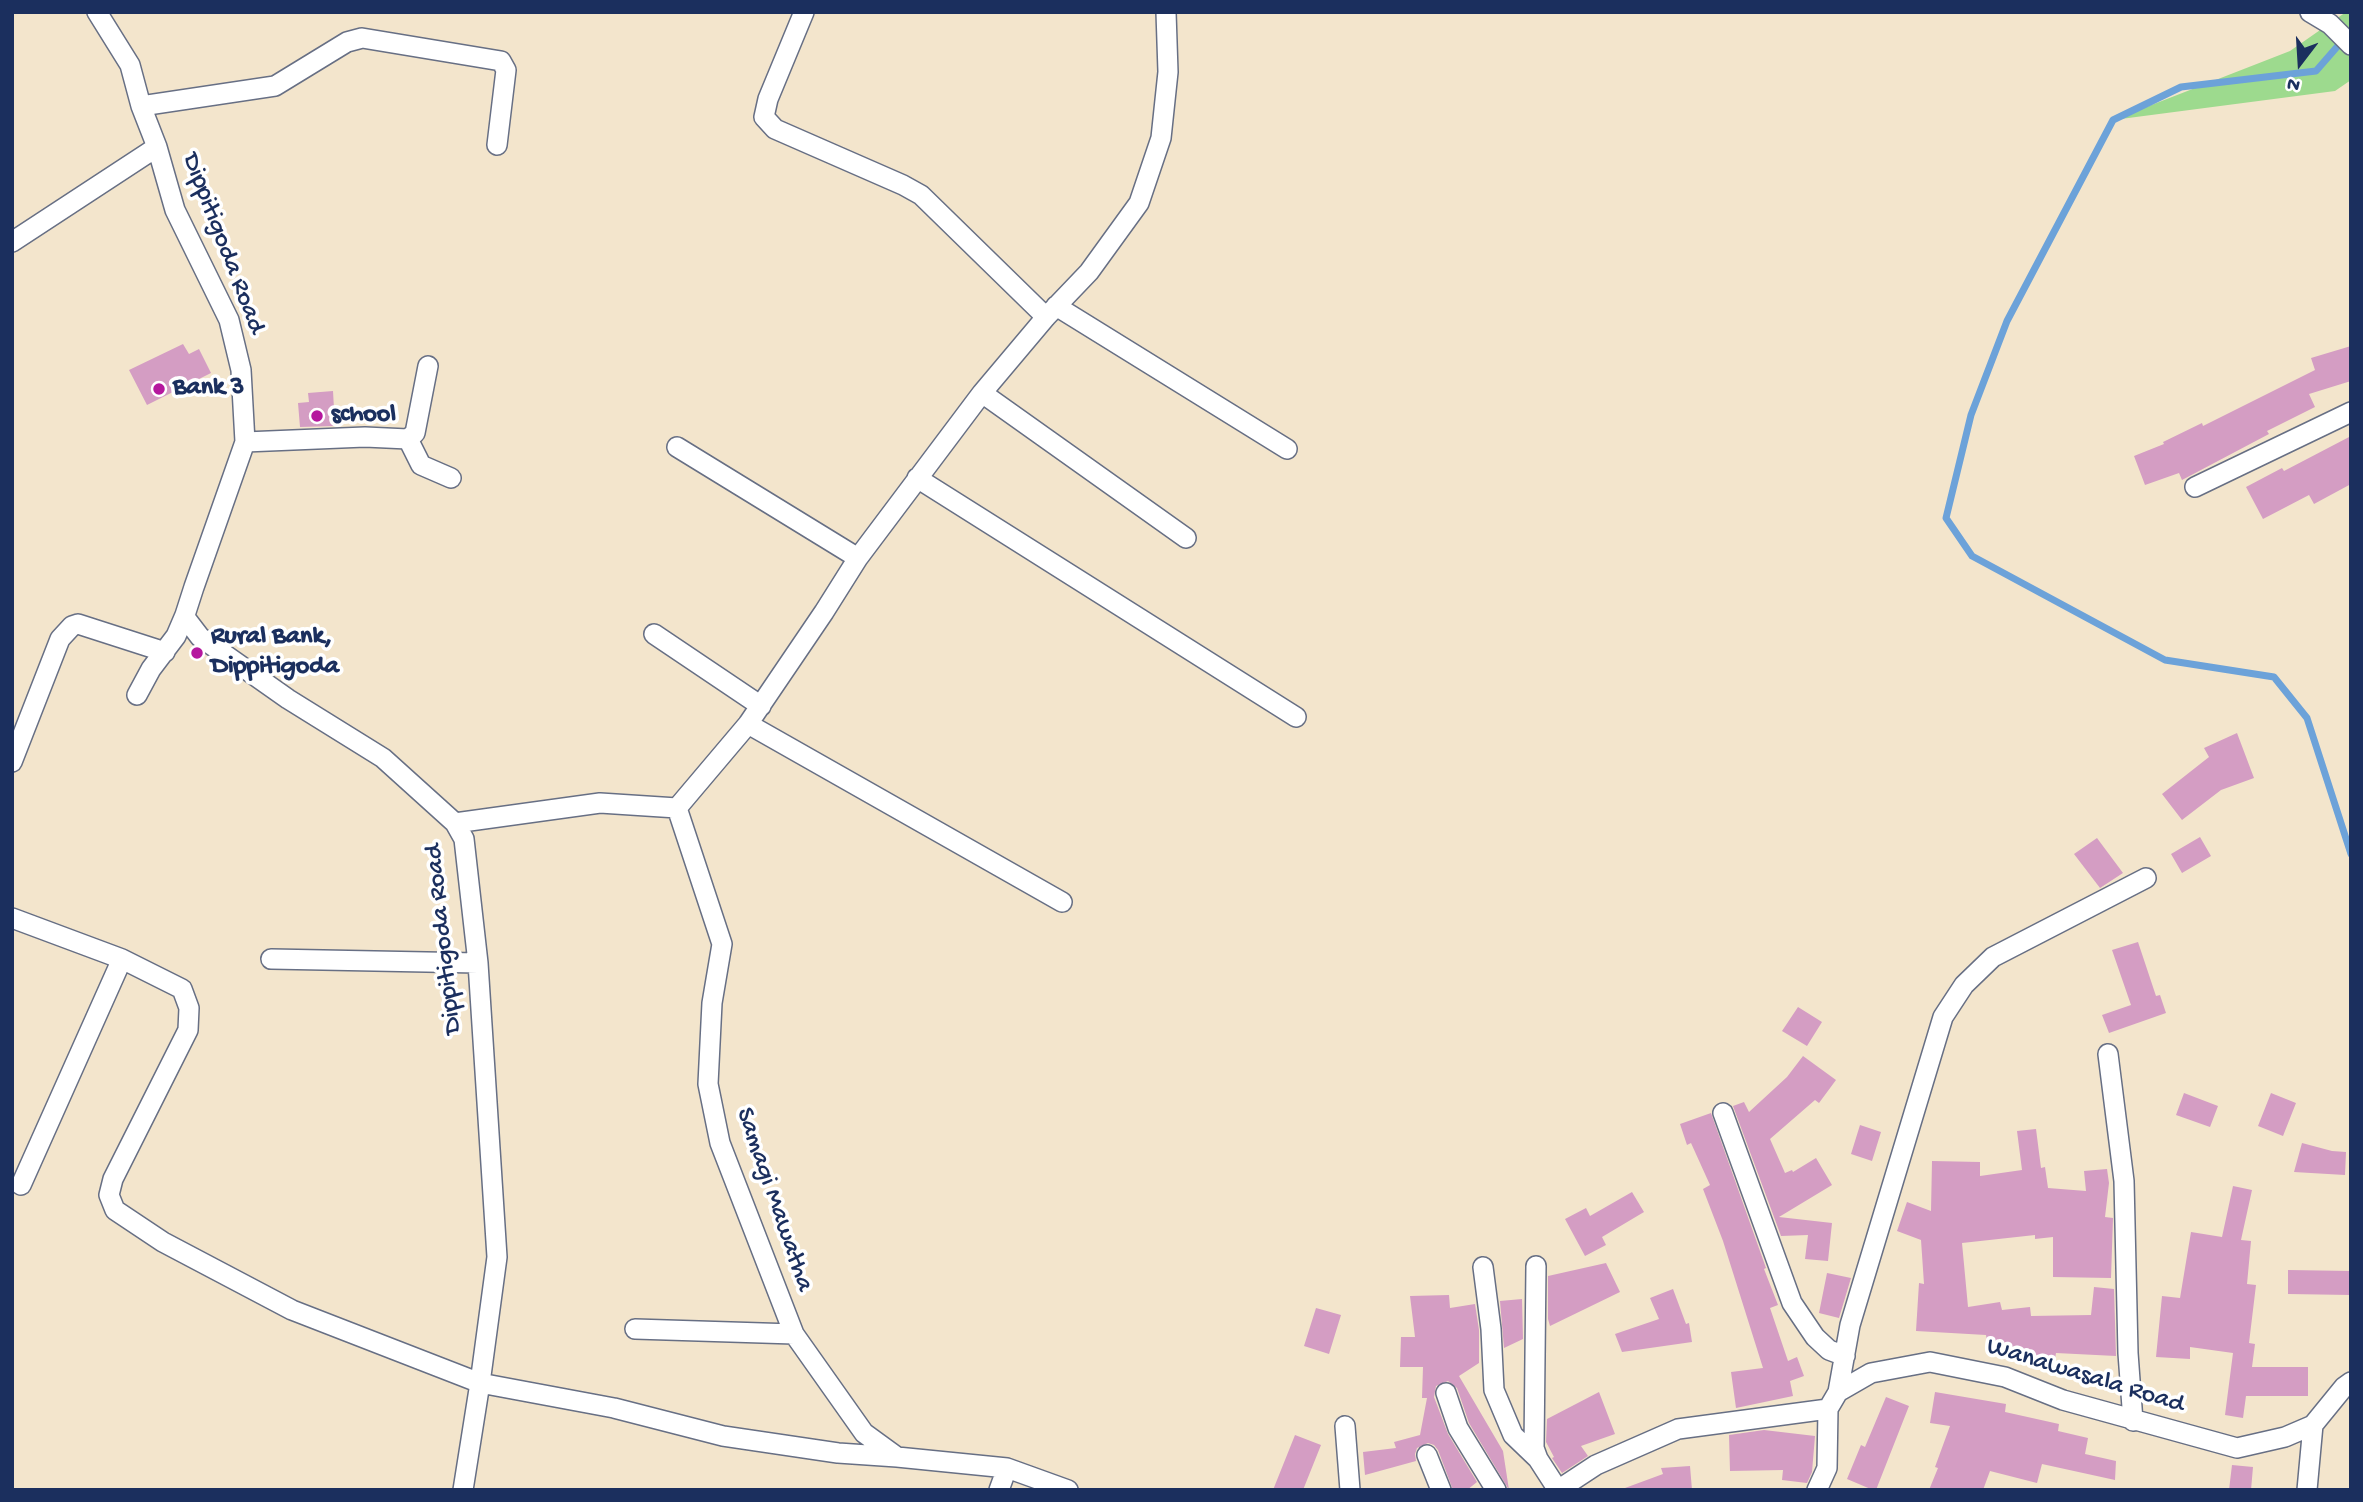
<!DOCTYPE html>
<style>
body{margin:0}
#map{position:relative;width:2363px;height:1502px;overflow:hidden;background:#f3e5cc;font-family:"Gochi Hand",sans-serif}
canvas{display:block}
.frame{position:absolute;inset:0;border:14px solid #1b2f5e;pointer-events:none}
.north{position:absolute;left:2265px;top:28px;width:70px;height:70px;-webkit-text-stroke:5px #fff;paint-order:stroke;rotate:197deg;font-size:19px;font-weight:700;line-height:28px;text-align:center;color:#1b2f5e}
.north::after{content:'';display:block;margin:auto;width:24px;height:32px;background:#1b2f5e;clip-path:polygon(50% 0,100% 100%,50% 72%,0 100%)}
</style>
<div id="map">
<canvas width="2363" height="1502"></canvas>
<div class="frame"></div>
<div class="north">N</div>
</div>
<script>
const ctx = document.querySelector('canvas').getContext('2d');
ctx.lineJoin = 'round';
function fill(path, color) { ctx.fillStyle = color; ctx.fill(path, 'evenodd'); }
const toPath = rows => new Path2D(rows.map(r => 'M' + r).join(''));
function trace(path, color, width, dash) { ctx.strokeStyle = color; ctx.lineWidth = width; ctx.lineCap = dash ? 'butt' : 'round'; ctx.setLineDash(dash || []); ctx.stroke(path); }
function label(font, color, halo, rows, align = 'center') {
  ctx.font = font + ' "Gochi Hand",sans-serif'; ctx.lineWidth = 7; ctx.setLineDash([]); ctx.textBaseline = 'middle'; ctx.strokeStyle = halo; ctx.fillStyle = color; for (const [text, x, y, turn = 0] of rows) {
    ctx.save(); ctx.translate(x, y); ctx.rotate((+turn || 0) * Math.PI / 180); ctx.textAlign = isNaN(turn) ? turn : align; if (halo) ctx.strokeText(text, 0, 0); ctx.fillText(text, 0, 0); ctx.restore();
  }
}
fill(toPath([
 [2346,12,2351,12,2351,80,2335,91,2113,120,2290,51]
]), '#9dda8e');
trace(toPath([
 [2343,40,2316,71,2181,87,2113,120,2007,321,1971,415,1946,518,1972,556,2165,660,2274,677,2307,718,2351,854]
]), '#6ca2d9', 7);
fill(toPath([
 [183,344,189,354,199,349,211,373,147,405,129,370],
 [2351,346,2351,381,2309,394,2315,407,2267,431,2269,434,2182,480,2179,473,2145,485,2134,456,2164,444,2163,442,2202,423,2203,426,2315,370,2311,358],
 [333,391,335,426,300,427,298,403,309,402,308,393],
 [2351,436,2351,484,2314,504,2309,495,2263,519,2246,487,2282,468,2284,471],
 [2237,733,2254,778,2221,790,2182,820,2162,794,2209,757,2204,748],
 [2200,837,2211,856,2182,873,2171,854],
 [2097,838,2123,873,2100,888,2074,854],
 [2138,942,2156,996,2160,995,2166,1013,2109,1033,2102,1015,2131,1005,2112,950],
 [1798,1007,1822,1022,1807,1046,1782,1031],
 [1803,1056,1836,1080,1819,1103,1815,1100,1770,1139,1785,1173,1792,1170,1793,1172,1816,1158,1832,1185,1779,1217,1832,1223,1828,1261,1805,1259,1808,1235,1781,1236,1733,1106,1744,1102,1749,1112,1787,1077],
 [2184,1093,2218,1106,2210,1127,2176,1115],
 [2271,1093,2296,1103,2283,1136,2258,1126],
 [1711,1113,1766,1268,1764,1269,1778,1305,1770,1308,1788,1361,1797,1357,1804,1376,1790,1381,1793,1396,1736,1408,1731,1372,1763,1368,1723,1241,1703,1189,1710,1185,1691,1143,1687,1145,1680,1124],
 [1860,1125,1881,1132,1872,1161,1851,1154],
 [2036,1129,2041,1168,2045,1167,2048,1188,2086,1191,2084,1171,2107,1169,2109,1183,2105,1217,2113,1218,2111,1278,2053,1277,2053,1237,2035,1239,2035,1235,1962,1243,1968,1307,2000,1302,2002,1310,2030,1307,2031,1316,2091,1315,2094,1287,2114,1289,2116,1356,2056,1353,2055,1359,2017,1361,2016,1347,1989,1352,1986,1335,1916,1331,1919,1283,1924,1284,1921,1240,1897,1231,1907,1202,1931,1211,1932,1161,1980,1162,1980,1176,2022,1170,2017,1131],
 [2302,1143,2332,1151,2346,1152,2345,1175,2294,1172],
 [2233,1186,2252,1190,2241,1240,2251,1241,2247,1284,2256,1285,2249,1343,2255,1344,2252,1367,2308,1367,2308,1396,2246,1396,2243,1418,2225,1415,2233,1353,2190,1347,2190,1359,2156,1357,2162,1296,2180,1298,2191,1232,2222,1237],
 [1632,1192,1644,1212,1602,1237,1606,1245,1585,1256,1565,1219,1586,1208,1590,1216],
 [1606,1263,1620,1292,1550,1326,1548,1319,1548,1276],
 [2288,1270,2351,1271,2351,1295,2288,1294],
 [1827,1273,1851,1278,1839,1318,1819,1313],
 [1673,1289,1686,1324,1689,1323,1692,1342,1622,1352,1615,1334,1659,1319,1650,1298],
 [1449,1295,1450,1308,1475,1304,1479,1330,1479,1363,1459,1376,1503,1451,1509,1490,1469,1423,1457,1388,1448,1381,1436,1386,1434,1397,1448,1434,1477,1482,1467,1490,1453,1490,1438,1450,1434,1445,1428,1443,1417,1448,1415,1454,1416,1461,1365,1475,1363,1452,1396,1448,1394,1442,1420,1435,1427,1398,1422,1398,1423,1367,1400,1367,1401,1337,1415,1337,1410,1296],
 [1522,1299,1523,1339,1504,1348,1500,1301],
 [1316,1308,1341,1315,1329,1354,1304,1346],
 [1599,1392,1615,1434,1581,1446,1588,1456,1562,1473,1552,1458,1554,1457,1546,1442,1547,1419],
 [1935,1392,2006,1404,2005,1412,2059,1424,2058,1431,2088,1438,2085,1454,2116,1461,2115,1480,2042,1464,2037,1483,1990,1471,1983,1490,1929,1490,1938,1468,1935,1467,1950,1426,1930,1423],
 [1886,1397,1909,1406,1876,1490,1873,1490,1847,1479,1861,1445,1865,1447],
 [1764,1430,1815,1436,1812,1472,1807,1483,1782,1480,1783,1470,1730,1471,1729,1435],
 [1295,1435,1321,1445,1303,1490,1273,1490],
 [2232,1465,2253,1467,2251,1490,2229,1490],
 [1690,1466,1692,1490,1625,1490,1625,1488,1663,1474,1661,1468]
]), '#d49dc3');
const minor = toPath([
 [97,12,130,65,141,106,157,147,175,210,229,320,241,370,245,442,194,587,185,615,187,620,200,637,288,699,383,758,455,823,464,839,478,963,497,1257,480,1383,463,1490],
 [804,12,768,99,764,117,775,129,903,185,921,195,1046,317],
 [2310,12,2330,24,2351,45],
 [141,106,275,86,347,42,362,38,501,61,506,70,497,145],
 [12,242,157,147],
 [1056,306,1287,449],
 [982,393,1186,538],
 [408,439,421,465,451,478],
 [245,442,365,437,408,439,415,433,428,366],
 [677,447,858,558],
 [917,478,1296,717],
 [2195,487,2351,412],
 [654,634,761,706],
 [137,695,151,669,176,636,185,615],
 [748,724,1062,902],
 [12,762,60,639,72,626,78,624,165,652],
 [677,808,748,724,824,612,858,558,982,393,1046,317,1089,272,1139,203,1161,138,1168,72,1166,12],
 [455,823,600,803,677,808,722,944,712,1003,708,1084,720,1143,794,1334,864,1433,897,1457,1007,1468,1068,1490],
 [12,918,122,959,182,989,189,1008,188,1030,113,1179,109,1195,115,1210,163,1242,292,1310,480,1383,614,1408,723,1436,838,1453,897,1457],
 [271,959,478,963],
 [2108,1054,2124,1181,2128,1353,2133,1421],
 [1723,1113,1792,1303,1815,1337,1829,1350,1845,1356],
 [21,1185,122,959],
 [1536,1266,1534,1448,1538,1459,1558,1490],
 [1483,1267,1491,1329,1494,1390,1513,1435,1538,1459],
 [635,1329,794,1334],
 [1838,1392,1850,1325,1943,1017,1964,985,1993,957,2146,878],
 [1446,1393,1458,1428,1496,1490],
 [1345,1426,1350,1490],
 [1427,1455,1441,1490],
 [999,1490,1007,1468],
 [1558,1490,1596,1465,1678,1429,1828,1409,1838,1392,1871,1373,1930,1362,2005,1377,2063,1400,2237,1448,2285,1437,2313,1425,2344,1387,2351,1382],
 [1817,1490,1827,1468,1828,1409],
 [2307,1490,2313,1425]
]);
trace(minor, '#676f84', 22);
trace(minor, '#fff', 19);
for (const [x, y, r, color] of [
 [159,389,7,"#b5179e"],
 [317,416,7,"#b5179e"],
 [197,653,7,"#b5179e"]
]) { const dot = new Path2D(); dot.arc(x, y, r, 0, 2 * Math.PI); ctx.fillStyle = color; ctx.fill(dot); trace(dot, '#fff', 2.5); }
label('26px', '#1b2f5e', '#fff', [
 ["Dippitigoda Road",222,244,69],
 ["Dippitigoda Road",445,939,-96],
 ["Samagi Mawatha",773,1200,71],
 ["Wanawasala Road",2085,1377,17]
]);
label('bold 26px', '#1b2f5e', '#fff', [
 ["Bank 3",173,389],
 ["school",331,416],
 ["Rural Bank,",211,638],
 ["Dippitigoda",211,668]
], 'left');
</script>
